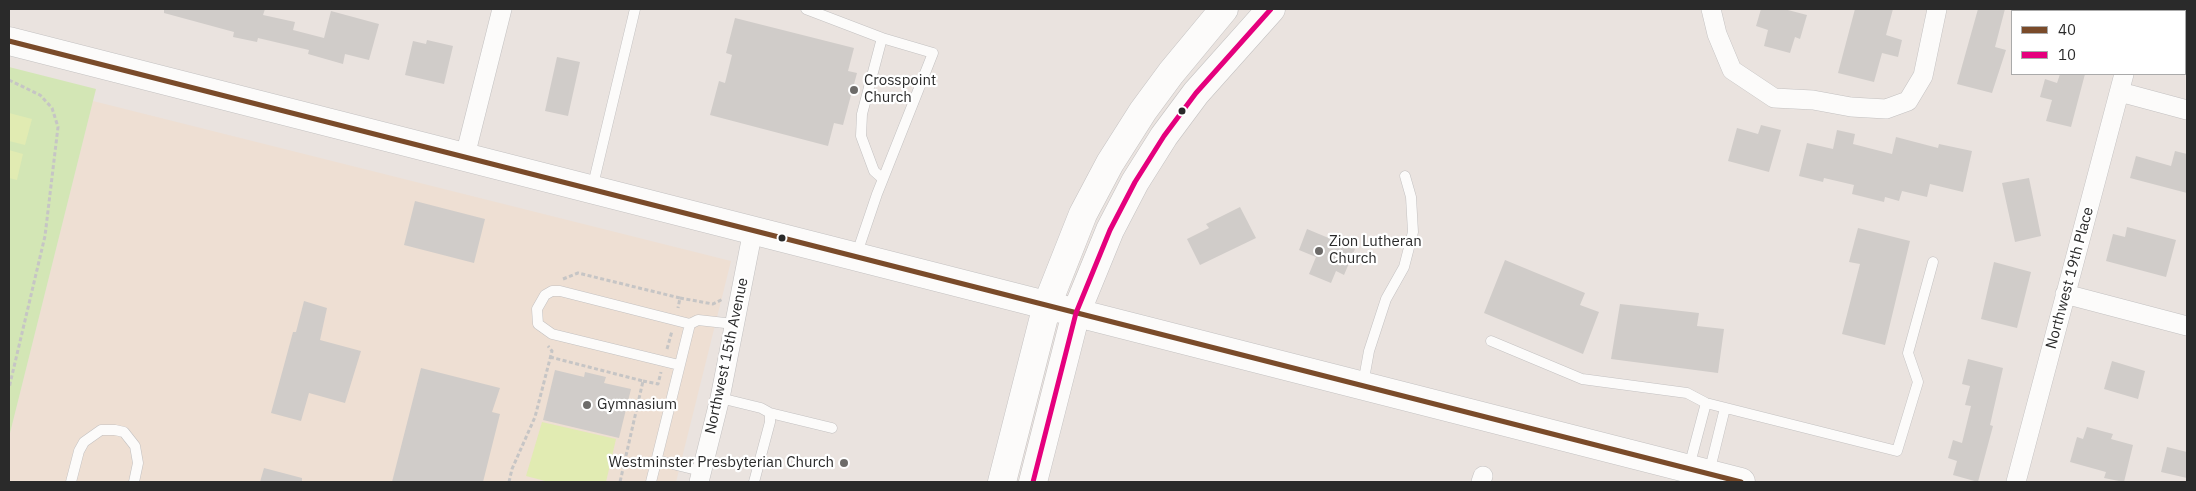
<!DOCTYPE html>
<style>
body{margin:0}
#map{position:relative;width:2196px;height:491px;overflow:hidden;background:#eae3df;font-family:"IBM Plex Sans",sans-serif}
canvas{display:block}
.frame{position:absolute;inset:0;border:10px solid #2a2a2a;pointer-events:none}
.legend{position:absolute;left:2011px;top:10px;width:175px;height:65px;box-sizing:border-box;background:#fff;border:1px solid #aaa;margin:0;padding:6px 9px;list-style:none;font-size:15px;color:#2a2a2a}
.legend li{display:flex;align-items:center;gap:10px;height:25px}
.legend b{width:25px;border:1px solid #aaa}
</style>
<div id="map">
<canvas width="2196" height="491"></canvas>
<div class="frame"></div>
<ul class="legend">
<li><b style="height:6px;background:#7a4b2a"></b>40</li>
<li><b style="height:6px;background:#e5007d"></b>10</li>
</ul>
</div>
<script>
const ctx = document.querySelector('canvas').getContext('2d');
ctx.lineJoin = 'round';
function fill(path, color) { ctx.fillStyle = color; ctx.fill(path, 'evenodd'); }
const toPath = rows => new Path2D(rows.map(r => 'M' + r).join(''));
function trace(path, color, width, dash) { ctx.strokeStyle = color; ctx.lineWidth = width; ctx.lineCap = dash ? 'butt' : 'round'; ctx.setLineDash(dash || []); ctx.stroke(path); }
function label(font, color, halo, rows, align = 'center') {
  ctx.font = font + ' "IBM Plex Sans",sans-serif'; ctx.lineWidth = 4.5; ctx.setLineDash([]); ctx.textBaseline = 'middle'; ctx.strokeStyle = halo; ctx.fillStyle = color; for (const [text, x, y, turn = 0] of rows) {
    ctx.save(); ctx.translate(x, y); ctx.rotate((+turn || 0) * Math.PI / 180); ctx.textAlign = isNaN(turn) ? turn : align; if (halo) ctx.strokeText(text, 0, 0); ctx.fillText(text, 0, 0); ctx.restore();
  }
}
fill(toPath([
 [93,101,731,261,676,482,9,482,9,437]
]), '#eedfd3');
fill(toPath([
 [9,67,96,89,9,437]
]), '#d3e6b5');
fill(toPath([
 [9,113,32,119,25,145,9,141],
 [9,150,23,154,17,180,9,178],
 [542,422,616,439,606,482,549,482,526,476]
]), '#e1ebb2');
fill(toPath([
 [164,9,265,9,263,15,295,22,293,30,324,38,331,11,379,24,369,60,345,54,343,64,308,54,309,50,258,38,257,42,233,37,234,32,164,13],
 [1761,9,1784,9,1807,15,1800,39,1795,37,1790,53,1764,46,1768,30,1756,26],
 [1855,9,1893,9,1886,35,1902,40,1898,57,1882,53,1874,82,1838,73],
 [1978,9,2005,9,1995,47,2006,50,1992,93,1957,84],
 [735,18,854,48,848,71,857,73,843,125,834,123,828,146,710,115,719,81,725,83,732,55,726,53],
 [427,40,453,46,444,84,405,75,413,41,426,44],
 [557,57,580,62,568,116,545,111],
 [2060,74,2085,74,2071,127,2046,121,2052,100,2040,97,2045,79,2057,83],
 [1761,125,1781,130,1769,172,1728,161,1737,128,1758,134],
 [1837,130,1855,134,1853,144,1892,154,1896,137,1938,148,1939,144,1972,151,1963,192,1930,184,1927,197,1902,191,1899,201,1885,197,1884,202,1852,194,1854,185,1824,178,1823,182,1799,176,1807,143,1833,149],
 [2175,151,2187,154,2187,193,2130,178,2136,156,2171,166],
 [2029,178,2041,236,2015,242,2002,183],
 [415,201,485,219,474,263,404,245],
 [1240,207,1256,238,1200,265,1187,239,1209,228,1206,224],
 [2127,227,2176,240,2166,277,2106,261,2113,234,2125,237],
 [1858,228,1910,241,1885,345,1842,334,1860,264,1849,262],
 [1307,229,1355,249,1344,275,1336,271,1331,283,1309,274,1316,257,1299,250],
 [1505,260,1585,293,1580,305,1599,312,1583,354,1484,313],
 [1994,262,2031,272,2017,328,1981,319],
 [304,301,327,308,320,340,361,351,345,403,309,393,301,421,271,413,293,332,296,332],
 [1620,304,1699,313,1697,326,1724,329,1718,373,1611,359],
 [1968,359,2003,368,1990,425,1993,426,1978,482,1953,475,1957,461,1948,458,1953,440,1962,443,1971,406,1965,405,1970,386,1962,384],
 [2112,361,2145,371,2138,399,2104,389],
 [421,368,500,388,492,412,500,414,483,482,392,482],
 [555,370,584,377,585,372,606,377,604,383,631,389,619,438,543,420],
 [2087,427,2113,434,2111,439,2133,445,2124,482,2104,478,2106,472,2070,462,2077,437,2083,439],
 [2167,447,2187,452,2187,478,2161,472],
 [264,468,302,478,302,482,260,482]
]), '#d0ccc9');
const service = toPath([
 [806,9,882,38],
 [592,189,635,9],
 [856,256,877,194,883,179,933,53,882,38,862,114,861,136,874,171,883,179],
 [1491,341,1582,379,1687,393,1706,403,1897,451,1918,382,1908,353,1933,262],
 [679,365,552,334,538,324,537,309,545,295,552,291,560,291,690,324],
 [1363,384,1369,351,1386,299,1404,267,1413,232,1411,197,1405,176],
 [720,398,761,408,770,413,770,422,754,482],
 [770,413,832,428],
 [656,460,701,471],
 [1689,467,1706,403],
 [1709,473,1725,408],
 [71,482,79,451,84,442,101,430,115,430,124,432,135,446,138,463,134,482],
 [651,482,690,324,698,320,734,324]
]);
const minor = toPath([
 [1711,9,1717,34,1732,70,1774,98,1813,100,1851,107,1886,109,1908,101,1923,76,1937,9],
 [2141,11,2142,9],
 [2120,92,2187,110],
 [465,156,502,9],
 [2065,294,2187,326],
 [699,482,720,398,753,230],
 [1481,482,1483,476],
 [2016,482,2124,74]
]);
const secondary = toPath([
 [9,41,1741,482],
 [1002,482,1047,305,1083,214,1110,163,1143,111,1171,73,1224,9],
 [1033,482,1076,313,1110,230,1135,182,1164,136,1196,93,1271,9]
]);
trace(service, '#c3c1c1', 11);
trace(minor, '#c3c1c1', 20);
trace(secondary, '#c3c1c1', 29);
trace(toPath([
 [9,80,40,95,52,108,58,127,45,236,9,388],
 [563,279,578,273,680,298,678,308],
 [680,298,713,304,723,299],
 [667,349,672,331],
 [550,357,643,381,620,482],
 [643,381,658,384,661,372],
 [509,482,512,469,535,417,552,351,548,346]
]), '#c6c5c5', 3, [4, 2.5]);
trace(service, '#fcfbfa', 10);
trace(minor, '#fcfbfa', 19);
trace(secondary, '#fcfbfa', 28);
trace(toPath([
 [9,41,1741,482]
]), '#7a4b2a', 5);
trace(toPath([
 [1033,482,1076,313,1110,230,1135,182,1164,136,1196,93,1271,9]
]), '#e5007d', 5);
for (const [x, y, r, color] of [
 [854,90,5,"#6d6b69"],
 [1182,111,4.5,"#2a2a2a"],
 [782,238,4.5,"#2a2a2a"],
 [1319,251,5,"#6d6b69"],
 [587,405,5,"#6d6b69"],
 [844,463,5,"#6d6b69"]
]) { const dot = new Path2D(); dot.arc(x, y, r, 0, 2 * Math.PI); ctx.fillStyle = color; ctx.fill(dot); trace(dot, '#fff', 2); }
label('15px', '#2a2a2a', '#fff', [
 ["Crosspoint",864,81],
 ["Church",864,98],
 ["Zion Lutheran",1329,242],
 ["Church",1329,259],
 ["Gymnasium",597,405],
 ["Westminster Presbyterian Church",834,463,"right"]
], 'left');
label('15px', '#2a2a2a', '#fff', [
 ["Northwest 19th Place",2070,278,-75],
 ["Northwest 15th Avenue",727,356,-78]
]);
</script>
